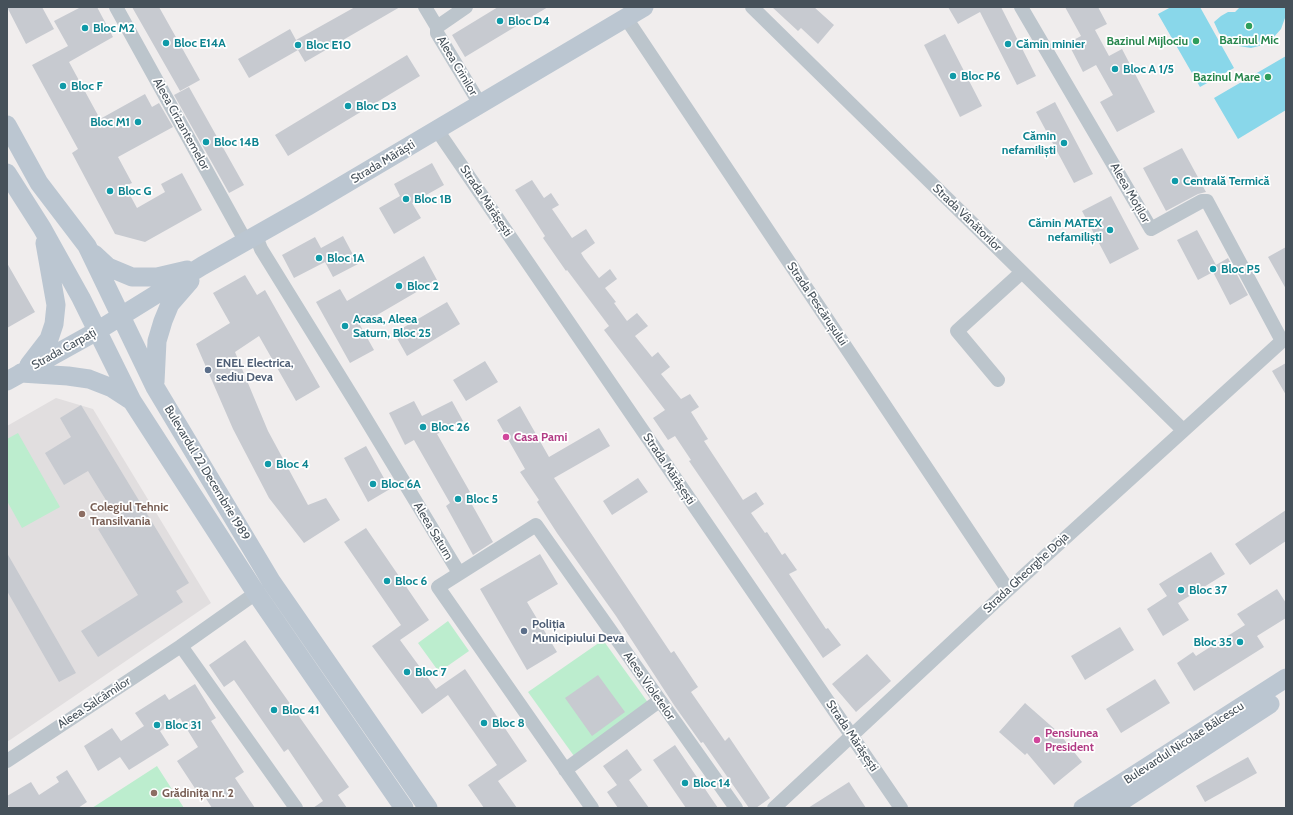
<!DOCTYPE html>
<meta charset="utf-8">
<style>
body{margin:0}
#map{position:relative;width:1293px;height:815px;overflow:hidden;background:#f0eded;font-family:Cabin,sans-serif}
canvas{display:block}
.frame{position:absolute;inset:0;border:8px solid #46515a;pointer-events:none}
</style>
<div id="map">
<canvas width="1293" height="815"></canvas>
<div class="frame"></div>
</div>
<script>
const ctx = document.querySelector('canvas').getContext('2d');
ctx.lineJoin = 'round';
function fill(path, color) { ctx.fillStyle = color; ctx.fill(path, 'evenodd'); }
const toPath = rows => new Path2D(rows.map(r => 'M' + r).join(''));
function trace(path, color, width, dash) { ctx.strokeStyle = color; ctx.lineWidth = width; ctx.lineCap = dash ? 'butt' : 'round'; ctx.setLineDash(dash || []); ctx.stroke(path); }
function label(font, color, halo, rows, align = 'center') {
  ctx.font = font + ' Cabin,sans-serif'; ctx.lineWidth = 3.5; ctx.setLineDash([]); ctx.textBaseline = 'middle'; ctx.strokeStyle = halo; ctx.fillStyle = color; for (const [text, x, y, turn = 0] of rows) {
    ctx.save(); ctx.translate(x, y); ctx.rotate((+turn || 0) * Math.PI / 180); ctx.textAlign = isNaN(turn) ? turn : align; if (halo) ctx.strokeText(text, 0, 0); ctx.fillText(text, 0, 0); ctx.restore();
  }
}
fill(toPath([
 [56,398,93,409,211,603,7,742,7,426]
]), '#e1dedf');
fill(toPath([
 [18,433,60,507,22,528,7,501,7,439],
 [448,621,469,651,439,672,418,643],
 [603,640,649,704,574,756,528,692],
 [157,766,184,808,92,808]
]), '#bcedce');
fill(toPath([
 [1171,7,1200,7,1234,68,1200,87,1158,14],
 [1240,7,1285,7,1285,18,1281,29,1273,38,1263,45,1251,48,1239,46,1228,41,1219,33,1214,22,1221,16,1228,12,1235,12],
 [1286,56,1286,110,1238,139,1214,98]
]), '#89d7ea');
fill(toPath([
 [7,7,42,7,54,29,26,44],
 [81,7,97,7,113,37,69,62,100,119,145,94,152,107,159,103,173,127,118,157,132,183,125,186,137,208,165,192,161,184,182,173,202,210,145,242,115,234,72,153,78,149,32,65,68,46,54,21],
 [132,7,159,7,200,80,180,91],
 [355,7,400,7,305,62,298,50,249,78,238,59,290,29,296,40],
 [498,7,548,7,465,57,452,35],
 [772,7,814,7,834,25,818,44,801,28,798,31],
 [948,7,1001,7,1036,76,1017,85,980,12,958,24],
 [1065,7,1098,7,1107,24,1095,30,1109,56,1122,49,1155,112,1117,132,1100,102,1113,95,1096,65,1083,72,1068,43,1081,36],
 [945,34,982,106,960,117,924,45],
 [407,55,420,76,288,156,275,135],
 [189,87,244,185,229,193,174,95],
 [1055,102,1093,174,1074,183,1036,112],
 [1182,148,1206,192,1198,194,1166,211,1143,168],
 [432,163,444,185,412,203,421,218,394,234,379,208,400,196,394,184],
 [532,180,544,198,551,193,559,205,552,209,572,238,586,229,595,243,581,253,584,258,599,278,610,269,617,279,605,288,616,302,614,303,627,321,637,313,648,326,635,336,652,357,658,352,670,367,661,374,681,399,690,394,699,407,691,412,708,439,704,441,743,500,756,492,764,504,751,513,765,533,767,532,782,555,785,553,797,570,789,574,826,629,828,628,841,645,823,658,700,477,689,461,691,460,675,436,668,440,653,418,665,410,604,330,609,326,567,270,566,271,543,238,545,236,515,190],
 [1111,196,1139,249,1110,264,1082,211],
 [1197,230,1216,265,1228,258,1248,295,1230,305,1213,272,1198,280,1177,240],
 [343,236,358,264,333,277,325,262,294,278,282,255,315,237,321,248],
 [1286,247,1286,289,1268,257],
 [424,256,437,280,360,325,374,350,350,363,316,302,340,289,347,301],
 [7,263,35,312,7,328],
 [245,275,257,295,265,290,320,387,296,401,259,336,235,352,268,431,308,505,326,498,340,520,304,543,269,498,233,429,196,344,230,323,213,293],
 [447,302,460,324,407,356,394,333],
 [485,361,498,382,466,401,453,380],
 [1286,363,1286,395,1272,371],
 [414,401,422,416,452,401,463,421,437,434,470,492,466,494,493,542,473,555,446,506,450,503,414,440,405,445,389,413],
 [81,405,189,583,176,591,183,602,98,657,81,631,138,595,98,529,117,518,88,471,64,485,45,453,71,437,60,418],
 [520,406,549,457,599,428,610,446,554,478,671,653,674,651,698,687,691,692,725,741,729,737,770,798,756,808,749,808,703,742,701,743,674,705,616,616,557,533,537,502,539,500,520,472,525,469,497,420],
 [366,446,390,489,368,502,344,458],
 [638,478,648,492,612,515,603,501],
 [1286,510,1286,541,1250,565,1235,544],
 [366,528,429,620,400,640,436,689,465,669,527,761,498,781,517,808,484,808,468,785,497,765,448,695,422,714,372,646,401,625,344,542],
 [1211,552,1225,574,1178,603,1189,620,1163,636,1147,609,1167,596,1159,584],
 [7,553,76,673,59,682,7,591],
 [540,554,558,584,527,602,557,652,527,670,480,589],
 [1277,589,1286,603,1286,618,1257,636,1264,647,1194,691,1177,663,1193,652,1196,656,1245,625,1237,614],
 [1120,627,1134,650,1085,680,1071,656],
 [245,640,349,787,338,795,347,808,313,808,323,801,288,749,284,752,234,680,224,687,209,665],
 [867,654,891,681,856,712,832,684],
 [598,675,625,712,592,736,565,698],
 [1155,679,1170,703,1121,733,1106,709],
 [195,684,216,718,211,721,244,772,235,778,255,808,212,808,205,797,202,799,177,761,198,747,180,718,160,731,169,745,129,770,120,757,98,771,84,746,112,728,121,741,144,726,135,713,165,694,169,700],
 [1025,703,1058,732,1082,762,1054,785,1027,753,1025,755,999,732],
 [675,745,718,808,686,808,653,760],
 [627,749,642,770,629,780,649,808,618,808,607,792,617,785,603,766],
 [1248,757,1257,773,1205,802,1196,786],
 [67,770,87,802,78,808,10,808,7,804,7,796,31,782,39,795,59,782,56,777],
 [849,782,866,808,808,808]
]), '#c7cad0');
trace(toPath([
 [116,7,246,242],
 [425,7,437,27,437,33,480,104],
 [752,7,1183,430],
 [626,18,1008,590],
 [437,27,466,7],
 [437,130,901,808],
 [256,236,261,249,358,406,459,573],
 [998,380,957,331,1022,272],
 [181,646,296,808],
 [7,761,181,646,256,593],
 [565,770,659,701],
 [592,808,438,587,536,525,736,808],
 [774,808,1008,590,1282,341,1207,201,1202,201,1151,229,1021,7]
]), '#bcc5cc', 14);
trace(toPath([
 [7,125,39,183,87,246,155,387,271,581,428,808],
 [7,173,42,228,81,298,132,401,256,593,404,808],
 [94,254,108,267,132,277,157,277,187,270],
 [29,365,49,339,54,324,56,305,45,243],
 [21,373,68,376,89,379,112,388,132,401],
 [7,381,97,331,202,266,308,206,644,7],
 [155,382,157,341,163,321,170,304,190,281],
 [1083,808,1286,678],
 [1111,808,1270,704]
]), '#bbc6d1', 19);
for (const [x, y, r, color] of [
 [500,21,4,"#0f9aa8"],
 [1249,26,4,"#2e9e5b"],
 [85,28,4,"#0f9aa8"],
 [1196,41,4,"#2e9e5b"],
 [166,43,4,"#0f9aa8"],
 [1008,44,4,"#0f9aa8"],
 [298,45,4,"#0f9aa8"],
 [1115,69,4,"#0f9aa8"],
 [953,76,4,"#0f9aa8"],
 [1268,77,4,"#2e9e5b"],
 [63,86,4,"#0f9aa8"],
 [348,106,4,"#0f9aa8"],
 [138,122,4,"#0f9aa8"],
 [206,142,4,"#0f9aa8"],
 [1064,143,4,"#0f9aa8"],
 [1175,181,4,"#0f9aa8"],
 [110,191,4,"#0f9aa8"],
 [406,199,4,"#0f9aa8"],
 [1110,230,4,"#0f9aa8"],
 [319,258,4,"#0f9aa8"],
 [1213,269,4,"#0f9aa8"],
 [399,286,4,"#0f9aa8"],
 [345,326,4,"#0f9aa8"],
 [208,370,4,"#5c6f8a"],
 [423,427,4,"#0f9aa8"],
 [506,437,4,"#d1479c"],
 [268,464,4,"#0f9aa8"],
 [373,484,4,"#0f9aa8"],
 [458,499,4,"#0f9aa8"],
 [82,514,4,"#8d6e63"],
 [387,581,4,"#0f9aa8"],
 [1181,590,4,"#0f9aa8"],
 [524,631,4,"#5c6f8a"],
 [1240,642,4,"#0f9aa8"],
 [407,672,4,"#0f9aa8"],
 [274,710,4,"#0f9aa8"],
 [484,723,4,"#0f9aa8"],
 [157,725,4,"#0f9aa8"],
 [1037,740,4,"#d1479c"],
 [685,783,4,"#0f9aa8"],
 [154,793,4,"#8d6e63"]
]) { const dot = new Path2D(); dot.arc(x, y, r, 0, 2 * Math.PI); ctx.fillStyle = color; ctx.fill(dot); trace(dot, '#fff', 1.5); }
label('bold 12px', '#0d838f', '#fff', [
 ["Bloc D4",508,21],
 ["Bloc M2",93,28],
 ["Bloc E14A",174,43],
 ["Cămin minier",1016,44],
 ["Bloc E10",306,45],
 ["Bloc A 1/5",1123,69],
 ["Bloc P6",961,76],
 ["Bloc F",71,86],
 ["Bloc D3",356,106],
 ["Bloc M1",130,122,"right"],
 ["Cămin",1056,136,"right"],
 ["nefamiliști",1056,150,"right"],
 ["Bloc 14B",214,142],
 ["Centrală Termică",1183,181],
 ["Bloc G",118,191],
 ["Bloc 1B",414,199],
 ["Cămin MATEX",1102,223,"right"],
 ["nefamiliști",1102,237,"right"],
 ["Bloc 1A",327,258],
 ["Bloc P5",1221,269],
 ["Bloc 2",407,286],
 ["Acasa, Aleea",353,319],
 ["Saturn, Bloc 25",353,333],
 ["Bloc 26",431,427],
 ["Bloc 4",276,464],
 ["Bloc 6A",381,484],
 ["Bloc 5",466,499],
 ["Bloc 6",395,581],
 ["Bloc 37",1189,590],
 ["Bloc 35",1232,642,"right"],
 ["Bloc 7",415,672],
 ["Bloc 41",282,710],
 ["Bloc 8",492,723],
 ["Bloc 31",165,725],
 ["Bloc 14",693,783]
], 'left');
label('bold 12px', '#27864d', '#fff', [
 ["Bazinul Mic",1249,40,"center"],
 ["Bazinul Mijlociu",1188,41],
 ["Bazinul Mare",1260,77]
], 'right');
label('12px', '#46515a', '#fff', [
 ["Aleea Crinilor",457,66,59],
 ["Aleea Crizantemelor",181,124,61],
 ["Strada Mărăști",383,162,-31],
 ["Aleea Moților",1130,193,60],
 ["Strada Mărășești",486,201,56],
 ["Strada Vânătorilor",967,218,44],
 ["Strada Pescărușului",817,304,56],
 ["Strada Carpați",64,349,-29],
 ["Strada Mărășești",669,469,56],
 ["Bulevardul 22 Decembrie 1989",207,473,59],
 ["Aleea Saturn",433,531,59],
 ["Strada Gheorghe Doja",1026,573,-43],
 ["Aleea Violetelor",649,686,55],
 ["Aleea Salcâmilor",94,703,-33],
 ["Strada Mărășești",852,736,56],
 ["Bulevardul Nicolae Bălcescu",1184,743,-33]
]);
label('bold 12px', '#4e5e75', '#fff', [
 ["ENEL Electrica,",216,363],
 ["sediu Deva",216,377],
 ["Poliția",532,624],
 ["Municipiului Deva",532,638]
], 'left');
label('bold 12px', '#b23c85', '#fff', [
 ["Casa Pami",514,437],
 ["Pensiunea",1045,733],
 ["President",1045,747]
], 'left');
label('bold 12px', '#785e54', '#fff', [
 ["Colegiul Tehnic",90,507],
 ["Transilvania",90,521],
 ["Grădinița nr. 2",162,793]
], 'left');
</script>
